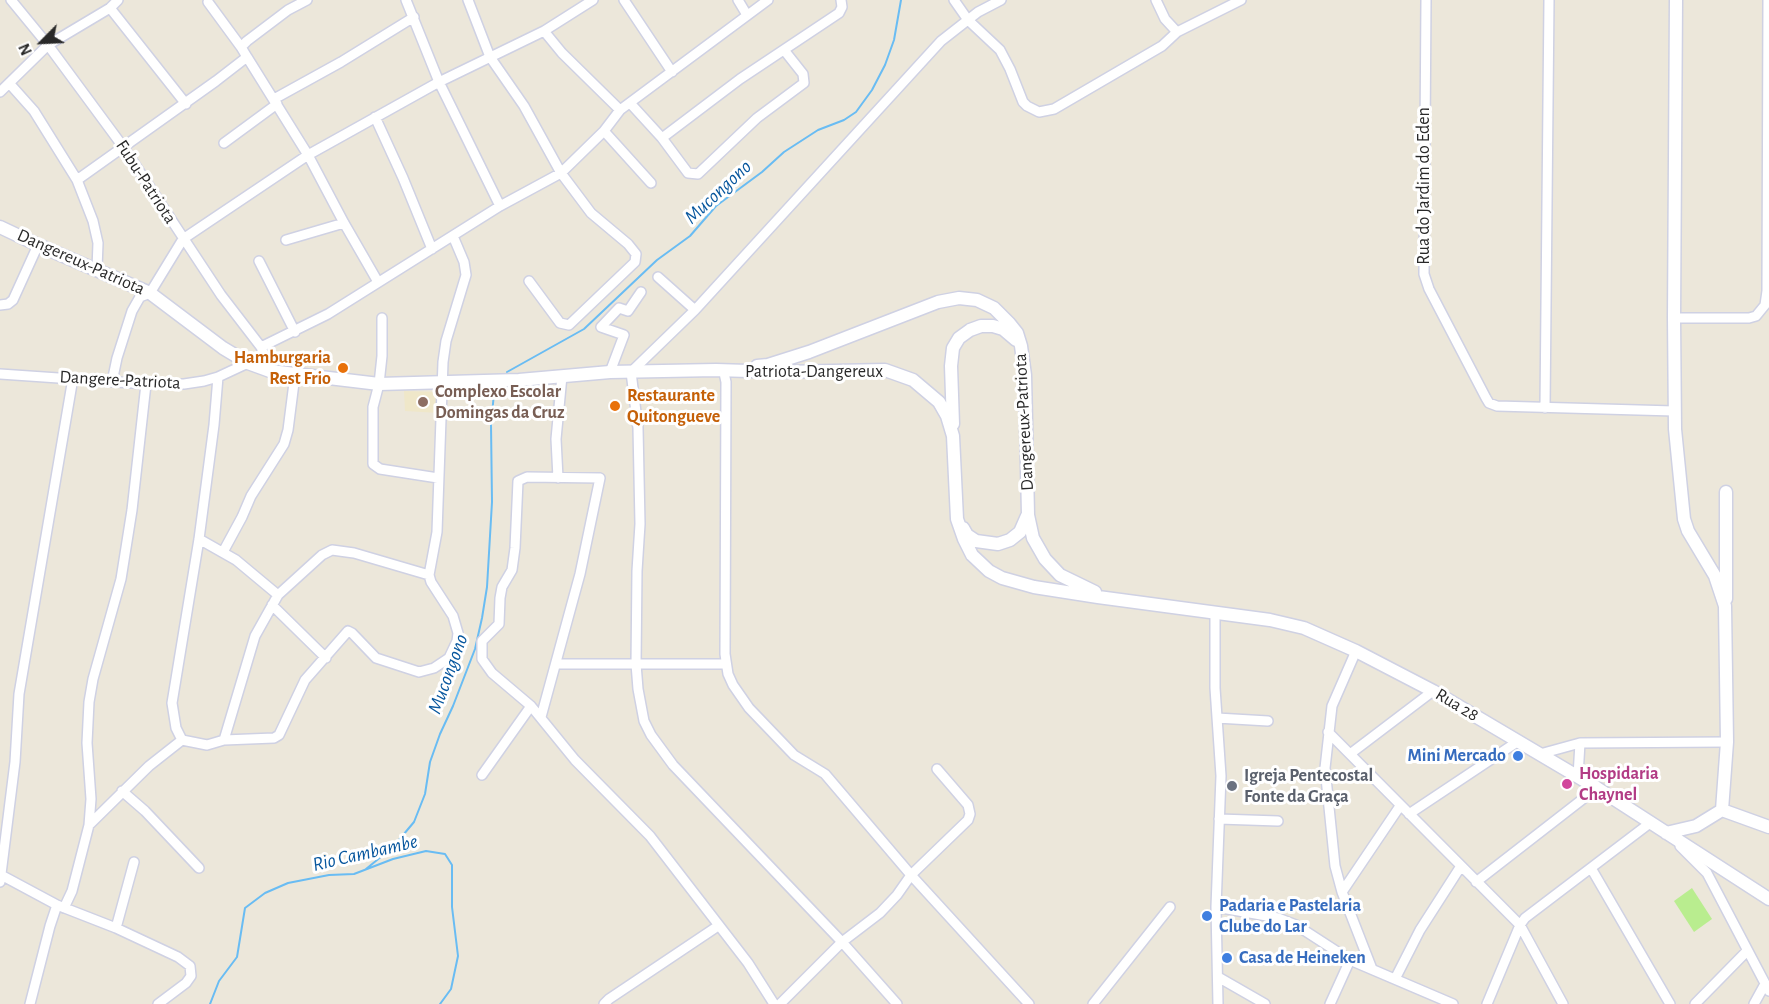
<!DOCTYPE html>
<meta charset="utf-8">
<style>
body{margin:0}
#map{position:relative;width:1769px;height:1004px;overflow:hidden;background:#ece7da;font-family:"Alegreya Sans",sans-serif}
canvas{display:block}
.north{position:absolute;left:12px;top:12px;width:60px;height:60px;-webkit-text-stroke:4px #fff;paint-order:stroke;rotate:246deg;font-size:16px;font-weight:700;line-height:24px;text-align:center;color:#292929}
.north::after{content:'';display:block;margin:auto;width:21px;height:27px;background:#292929;clip-path:polygon(50% 0,100% 100%,50% 72%,0 100%)}
</style>
<div id="map">
<canvas width="1769" height="1004"></canvas>
<div class="north">N</div>
</div>
<script>
const ctx = document.querySelector('canvas').getContext('2d');
ctx.lineJoin = 'round';
function fill(path, color) { ctx.fillStyle = color; ctx.fill(path, 'evenodd'); }
const toPath = rows => new Path2D(rows.map(r => 'M' + r).join(''));
function trace(path, color, width, dash) { ctx.strokeStyle = color; ctx.lineWidth = width; ctx.lineCap = dash ? 'butt' : 'round'; ctx.setLineDash(dash || []); ctx.stroke(path); }
function label(font, color, halo, rows, align = 'center') {
  ctx.font = font + ' "Alegreya Sans",sans-serif'; ctx.lineWidth = 6; ctx.setLineDash([]); ctx.textBaseline = 'middle'; ctx.strokeStyle = halo; ctx.fillStyle = color; for (const [text, x, y, turn = 0] of rows) {
    ctx.save(); ctx.translate(x, y); ctx.rotate((+turn || 0) * Math.PI / 180); ctx.textAlign = isNaN(turn) ? turn : align; if (halo) ctx.strokeText(text, 0, 0); ctx.fillText(text, 0, 0); ctx.restore();
  }
}
fill(toPath([
 [404,391,442,392,439,413,405,411]
]), '#efe7c9');
fill(toPath([
 [1692,888,1712,919,1694,932,1674,901]
]), '#b9ed8f');
trace(toPath([
 [507,372,584,329,657,260,690,236,716,206,762,172,784,152,818,130,844,120,856,112,872,90,885,65,894,40,901,0],
 [366,869,393,847,414,822,425,794,430,762,440,734,453,706,475,649,482,618,487,587,492,502,491,425,494,393],
 [210,1004,219,981,237,957,245,908,265,893,288,883,329,875,354,874,393,859,426,851,445,854,452,865,452,907,458,956,451,989,440,1004]
]), '#69bcf3', 2);
const minor = toPath([
 [11,0,48,45,124,148,221,295,261,347,270,371],
 [406,0,439,82,500,206],
 [468,0,490,57,524,106,561,173,591,213,628,244,636,254,635,262,569,325,560,323,529,281],
 [624,0,672,72],
 [738,0,747,15],
 [954,0,968,20,1000,50,1010,69,1023,102,1027,106,1039,112,1054,109,1162,46,1177,32,1241,0],
 [1156,0,1165,19,1177,32],
 [1426,0,1424,274,1429,289,1486,398,1489,403,1497,406,1674,411],
 [208,2,241,47],
 [110,8,186,104],
 [544,31,562,53,620,110],
 [247,57,308,155,344,223,378,282],
 [9,83,34,111,77,180,93,221,98,243,97,269],
 [0,92,48,45,110,8,118,0],
 [274,99,341,62,414,17],
 [630,103,662,138,688,173,698,174,757,118,804,83,803,74,784,50],
 [375,117,403,178,432,249],
 [604,131,651,183],
 [662,138,740,79,839,13,842,7,841,0],
 [224,143,277,104],
 [77,180,216,81,247,57,241,47,247,41,288,10,307,0],
 [286,240,344,223],
 [259,261,295,332],
 [658,277,695,310],
 [0,305,8,304,13,300,38,245],
 [382,318,382,356,379,384,373,407,373,464,380,469,438,478],
 [1674,318,1749,318,1756,316,1765,305,1767,291,1768,0],
 [261,347,328,314,500,206,561,173,604,131,620,110,768,0],
 [720,371,724,373,726,382,725,654,728,674,733,685,749,708,794,755,825,774,911,875,1029,1004],
 [610,372,624,335,601,327,619,308,628,311,641,292],
 [0,374,146,384,184,384,204,381,218,377,248,363],
 [218,377,214,425,199,539,172,703,176,728,182,740,207,745,224,740,274,738,279,735,305,680,348,631,352,633,376,658,419,672,434,668,449,658,457,641,458,633,453,616,431,582,429,575,437,532,443,362,446,341,466,275,464,262,453,236],
 [112,382,117,358,132,311,140,297,150,293,183,239,308,155,439,82,544,31,593,0],
 [1545,408,1549,0],
 [558,478,556,439,562,376],
 [199,539,236,560,278,595,255,636,224,740],
 [223,552,242,517,251,496,284,444,288,430,295,375],
 [278,595,322,555,332,550,354,553,429,575],
 [272,605,326,658],
 [1215,612,1215,688,1221,776,1216,907,1218,1004],
 [1356,651,1332,706,1325,768,1335,866,1342,892,1372,969],
 [556,664,726,664],
 [541,717,580,574,600,478,527,477,518,481,515,548,512,570,502,587,500,598,499,624,482,641,482,659,492,673,531,706,575,760,650,836,748,963,774,1004],
 [1217,718,1268,721],
 [1328,732,1520,925,1563,1004],
 [1350,754,1433,691],
 [1540,754,1580,743,1727,742],
 [482,775,531,706],
 [1578,776,1580,743],
 [122,791,145,811,199,868],
 [1409,814,1517,742],
 [1219,819,1278,821],
 [89,825,149,766,182,740],
 [1680,846,1707,873,1769,991],
 [1591,868,1670,1004],
 [1,875,57,905,116,928,178,957,190,966,191,976,186,983,158,1004],
 [0,882,15,762,19,694,73,378],
 [1476,882,1597,788],
 [1342,892,1400,806],
 [1216,907,1278,918,1296,925,1350,960,1453,1004],
 [64,908,72,891,89,825,91,799,87,743,89,702,93,679,121,579,132,510,146,384],
 [116,928,134,862],
 [1218,977,1265,1004],
 [1395,979,1420,930,1461,866],
 [30,1004,50,926,57,905],
 [604,1004,609,999,718,926],
 [780,1004,842,942,880,913,897,895,911,875,968,820,970,814,968,805,937,769],
 [897,1004,842,942,673,765,651,735,644,721,638,689,636,664,637,571,640,524,638,428,631,372,695,310,941,41,978,12,1001,0],
 [1093,1004,1170,907],
 [1330,1004,1350,960],
 [1487,1004,1520,925,1525,918,1650,823],
 [1695,1004,1747,951],
 [1754,1004,1765,984]
]);
const tertiary = toPath([
 [1676,0,1674,318,1675,429,1684,519,1688,531,1715,576,1725,606,1727,742,1722,810],
 [0,227,38,245,150,293,223,348,248,363,270,371,379,384,519,380,610,372,716,370,781,372,885,370,913,380,939,402,947,416,953,436,957,519,964,539,972,555,989,571,1002,578,1034,587,1098,597,1270,620,1304,628,1356,651,1433,691,1597,788,1769,899],
 [757,366,768,365,809,352,938,302,959,298,977,300,994,308,1009,323,1017,333,1021,346,1025,375,1028,515,1033,538,1045,559,1060,575,1095,592],
 [953,424,951,366,953,348,959,338,970,330,981,326,993,326,1003,329,1016,340],
 [963,528,967,535,976,541,998,544,1010,540,1020,532,1027,516],
 [1726,599,1726,492],
 [1722,810,1769,827],
 [1666,833,1696,826,1722,810]
]);
trace(minor, '#cfd1e3', 12);
trace(tertiary, '#cfd1e3', 15);
trace(minor, '#fff', 9);
trace(tertiary, '#fff', 12);
for (const [x, y, r, color] of [
 [343,368,6,"#e8710a"],
 [423,402,6,"#8d6e63"],
 [615,406,6,"#e8710a"],
 [1518,756,6,"#3f7fe0"],
 [1567,784,6,"#d1479c"],
 [1232,786,6,"#6b7280"],
 [1207,916,6,"#3f7fe0"],
 [1227,958,6,"#3f7fe0"]
]) { const dot = new Path2D(); dot.arc(x, y, r, 0, 2 * Math.PI); ctx.fillStyle = color; ctx.fill(dot); trace(dot, '#fff', 2); }
label('18px', '#292929', '#fff', [
 ["Fubu-Patriota",146,182,57],
 ["Rua do Jardim do Eden",1424,186,-90],
 ["Dangereux-Patriota",81,262,24],
 ["Patriota-Dangereux",814,372],
 ["Dangere-Patriota",120,380,3],
 ["Dangereux-Patriota",1024,422,-93],
 ["Rua 28",1457,705,31]
]);
label('bold 18px', '#c56008', '#fff', [
 ["Hamburgaria",331,358],
 ["Rest Frio",331,379],
 ["Restaurante",627,396,"left"],
 ["Quitongueve",627,417,"left"]
], 'right');
label('bold 18px', '#785e54', '#fff', [
 ["Complexo Escolar",435,392],
 ["Domingas da Cruz",435,413]
], 'left');
label('bold 18px', '#366cbe', '#fff', [
 ["Mini Mercado",1506,756,"right"],
 ["Padaria e Pastelaria",1219,906],
 ["Clube do Lar",1219,927],
 ["Casa de Heineken",1239,958]
], 'left');
label('bold 18px', '#b23c85', '#fff', [
 ["Hospidaria",1579,774],
 ["Chaynel",1579,795]
], 'left');
label('bold 18px', '#5b616d', '#fff', [
 ["Igreja Pentecostal",1244,776],
 ["Fonte da Graça",1244,797]
], 'left');
label('italic 20px', '#08579e', '#fff', [
 ["Mucongono",718,192,-43],
 ["Mucongono",448,674,-70],
 ["Rio Cambambe",365,853,-13]
]);
</script>
